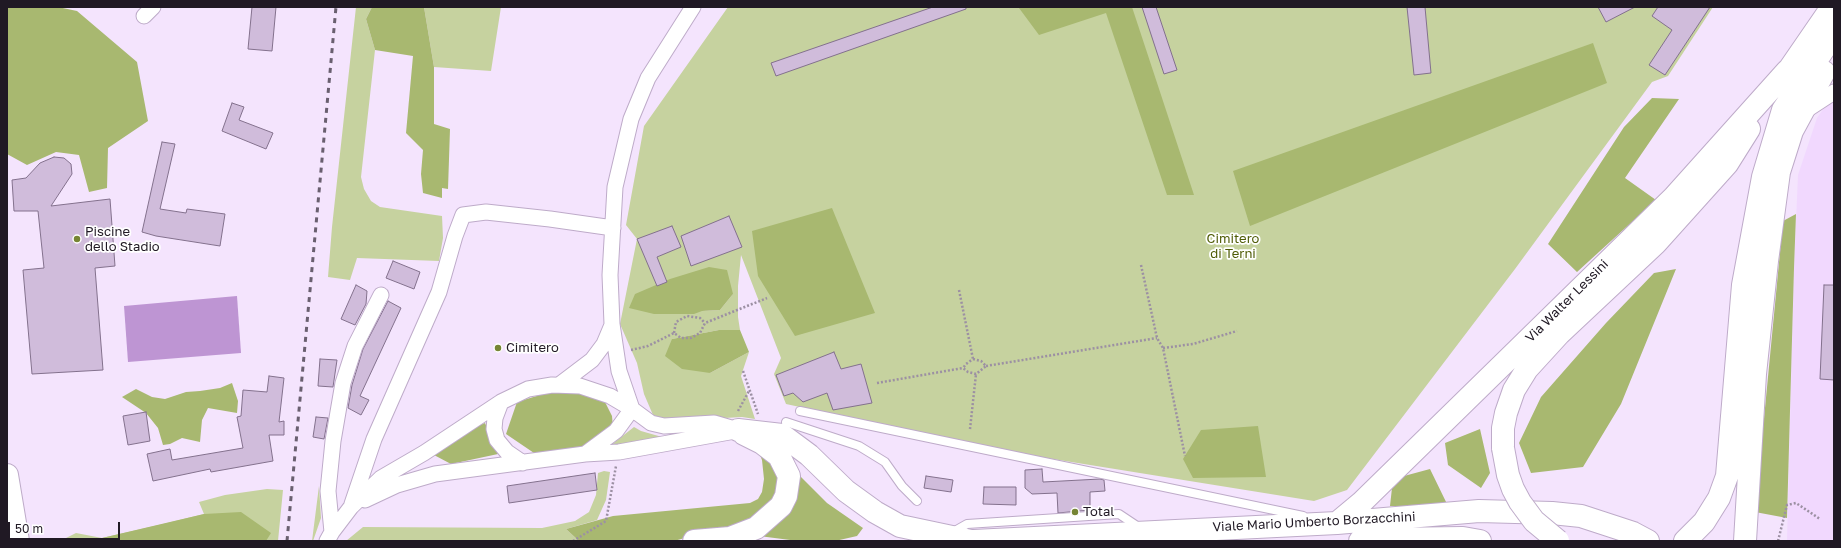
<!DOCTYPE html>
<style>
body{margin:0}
#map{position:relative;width:1841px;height:548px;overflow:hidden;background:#f4e4fd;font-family:"Golos Text",sans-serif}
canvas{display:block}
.frame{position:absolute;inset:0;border:8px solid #201924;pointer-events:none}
.scale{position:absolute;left:8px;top:522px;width:112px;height:18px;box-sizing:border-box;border:2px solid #201924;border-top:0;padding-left:5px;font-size:12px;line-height:14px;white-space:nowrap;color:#201924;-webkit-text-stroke:3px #fff;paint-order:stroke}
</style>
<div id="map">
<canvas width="1841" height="548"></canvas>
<div class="frame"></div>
<div class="scale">50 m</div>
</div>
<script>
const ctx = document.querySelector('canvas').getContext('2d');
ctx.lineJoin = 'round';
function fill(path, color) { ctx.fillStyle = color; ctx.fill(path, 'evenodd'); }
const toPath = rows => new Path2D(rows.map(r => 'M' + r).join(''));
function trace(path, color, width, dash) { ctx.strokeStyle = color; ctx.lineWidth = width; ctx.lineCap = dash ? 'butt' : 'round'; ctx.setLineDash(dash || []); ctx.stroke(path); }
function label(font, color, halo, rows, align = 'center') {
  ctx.font = font + ' "Golos Text",sans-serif'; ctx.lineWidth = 3.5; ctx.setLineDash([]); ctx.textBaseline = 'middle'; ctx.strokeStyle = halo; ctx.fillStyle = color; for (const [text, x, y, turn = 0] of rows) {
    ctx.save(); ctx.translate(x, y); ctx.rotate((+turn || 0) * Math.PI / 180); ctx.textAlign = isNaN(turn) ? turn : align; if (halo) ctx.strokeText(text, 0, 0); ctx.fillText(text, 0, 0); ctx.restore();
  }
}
fill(toPath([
 [1834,86,1834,541,1787,541,1794,268,1798,175,1817,118,1824,108]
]), '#f1d8fe');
fill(toPath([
 [356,7,372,7,366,19,375,50,361,177,364,189,371,201,380,207,442,216,443,238,439,261,357,258,350,280,328,277,332,227],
 [424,7,501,7,491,71,434,67],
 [728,7,1713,7,1668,76,1652,82,1515,269,1347,490,1314,501,1003,451,786,404,774,374,781,358,741,255,738,286,738,317,740,330,719,330,672,339,710,373,749,352,741,376,755,419,742,417,671,421,653,415,644,394,637,363,620,324,637,239,626,225,644,126],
 [733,294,720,310,702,311],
 [634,427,641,431,662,437,663,440,661,443,611,445],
 [604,471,610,472,606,500,597,520,566,529,579,541,346,541,363,527,542,528,575,521,589,512,596,495,598,473],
 [319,486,321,518,313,541,312,541],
 [267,489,283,490,278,541,60,541,76,533,102,538,163,524,204,514,199,502,225,495]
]), '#c6d29f');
fill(toPath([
 [7,7,58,7,77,11,137,62,148,121,108,148,107,188,89,192,79,155,56,152,27,165,7,154],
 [372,7,424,7,434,67,434,124,450,129,448,189,442,188,442,198,423,193,421,174,423,150,406,133,413,56,375,50,366,19],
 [1022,7,1132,7,1194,195,1167,195,1106,13,1039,35,1019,8],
 [1593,43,1607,83,1250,226,1233,171],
 [1652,98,1679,99,1625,178,1656,200,1577,272,1548,244,1624,127],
 [832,208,875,313,795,336,758,276,752,231],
 [1796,214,1794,268,1787,518,1755,512,1783,221],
 [709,267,727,270,733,294,720,310,702,311,694,314,654,314,629,308,635,294,670,279],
 [1676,269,1621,404,1583,467,1531,473,1519,443,1541,397,1606,323,1654,273],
 [719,330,740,330,749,352,710,373,682,369,665,356,672,339],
 [232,383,238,401,237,413,208,408,202,420,200,442,182,438,170,444,163,445,158,428,146,413,122,397,136,389,152,397,165,399,186,392,200,391,220,388],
 [563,388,603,398,612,416,613,428,595,450,534,453,506,434,517,402],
 [485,423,498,454,451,464,434,455,465,431],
 [1258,426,1266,477,1193,478,1183,459,1201,430],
 [1480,429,1490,473,1481,488,1448,465,1445,443],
 [759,453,770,459,781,478,782,495,749,526,692,536,674,541,579,541,566,529,613,516,750,503,758,499,762,492,764,479,762,460],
 [1430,469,1448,506,1390,506,1393,479],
 [796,472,827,503,863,528,857,536,835,541,798,541,759,536],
 [241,512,271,533,266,541,100,541,102,538,204,514]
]), '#a8b870');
fill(toPath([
 [237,296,241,353,128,362,124,306]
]), '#be95d3');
const building = toPath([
 [252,7,276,7,272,51,248,49,252,7],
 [933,7,966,7,966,9,776,76,771,63,933,7],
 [1142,7,1156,7,1177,70,1164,74,1142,7],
 [1407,7,1425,7,1431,73,1414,75,1407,7],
 [1598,7,1635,7,1606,22,1598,7],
 [1658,7,1710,7,1665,75,1649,65,1672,30,1652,16,1658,7],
 [232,103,244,107,239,120,273,133,266,149,222,131,232,103],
 [162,142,175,144,160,209,186,213,187,209,225,214,220,246,156,236,142,232,162,142],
 [54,157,64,158,71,164,72,174,51,206,110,199,115,266,95,268,103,370,32,374,23,270,44,268,38,211,14,211,12,180,26,178,40,163,54,157],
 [729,216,742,247,691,266,681,236,729,216],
 [672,226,681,247,657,257,667,282,657,286,637,239,672,226],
 [393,261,420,272,414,289,386,278,393,261],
 [356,285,367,291,366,304,355,325,341,319,356,285],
 [1824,285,1834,285,1834,380,1820,379,1824,285],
 [388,301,401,308,360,396,369,400,361,415,348,408,352,385,363,349,388,301],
 [834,352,841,369,861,364,872,403,833,410,827,393,803,402,793,393,784,396,776,375,834,352],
 [320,359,337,360,333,387,318,386,320,359],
 [269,376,284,378,279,422,284,421,284,435,269,435,273,461,211,472,210,469,153,481,147,454,170,449,172,460,243,448,237,417,241,416,243,390,267,392,269,376],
 [146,412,150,441,128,445,123,416,146,412],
 [316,417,328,418,324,439,313,437,316,417],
 [1042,469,1043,482,1100,479,1104,480,1105,491,1090,492,1090,510,1058,513,1057,493,1032,494,1025,488,1025,470,1042,469],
 [595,473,597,490,509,503,507,486,595,473],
 [926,476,953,480,951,492,924,488,926,476],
 [984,487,1016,487,1016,505,983,504,984,487]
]);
fill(building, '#d0bcdb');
trace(building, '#83718d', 1);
const service = toPath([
 [800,411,1303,516],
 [786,422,859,446,885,462,902,486,917,501],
 [953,532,967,524,1119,514,1140,528]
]);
const minor = toPath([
 [144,16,153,7],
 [1805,111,1834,92],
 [559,385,592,360,604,344,612,325],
 [501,402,495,418,494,429,497,440,507,452,523,463],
 [585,454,616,431,632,409,619,371,612,324,610,275,615,187,631,119,648,78,693,7],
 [365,500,397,485,435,474,585,454,619,452,735,431],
 [352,504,374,439,439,292,455,236,463,215,486,212,550,219,613,228],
 [332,532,328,491,333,441,343,383,355,346,381,295],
 [327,541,332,532,351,507,381,478,424,453,501,402,528,389,552,385,580,386,610,396,632,409,651,423,664,426,714,423,738,430]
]);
const secondary = toPath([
 [1779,84,1832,7],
 [738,430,782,435,809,455,846,491,875,512,900,526,971,541],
 [1503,448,1503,428,1506,413,1514,390,1527,369,1559,334,1656,243,1727,164,1749,129],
 [7,475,18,541],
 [1337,523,1361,503,1674,197,1787,71],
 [1389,539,1463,538,1480,541],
 [694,541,730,538,756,528,781,506,786,496,789,476,779,456,762,443,744,434],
 [974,541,1337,523,1479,511,1552,513,1581,516,1633,533,1648,541],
 [1360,541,1389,539,1398,541],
 [1685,541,1704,522,1719,498,1727,476,1743,285,1763,177,1783,110,1834,34],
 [1745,541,1755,374,1767,261,1779,172,1792,131,1824,72]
]);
trace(service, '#beabc9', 10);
trace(minor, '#beabc9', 17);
trace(secondary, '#beabc9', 24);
trace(toPath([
 [1141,265,1157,338,1163,348,1185,456],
 [959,290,973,359],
 [674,333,676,322,687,316,700,318,705,323],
 [1163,348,1193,344,1237,331],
 [631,350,648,346,674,333,681,338,691,338,700,333,705,323,767,298],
 [973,359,981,361,986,366,976,374,968,372,963,368,966,364,973,359],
 [986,366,1157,338],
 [743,371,758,414],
 [877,383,963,368],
 [738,411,749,391],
 [970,429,976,374],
 [573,541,606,521,616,466],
 [1778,541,1787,505,1796,503,1820,519]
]), '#9c90a3', 2.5, [2, 2]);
trace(service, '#fff', 8);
trace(minor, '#fff', 15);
trace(secondary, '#fff', 22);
trace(toPath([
 [287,541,336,7]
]), '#695f6f', 3, [5, 5]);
const secondaryBridge = toPath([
 [1503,448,1508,475,1513,489,1520,502,1534,521,1558,541]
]);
trace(secondaryBridge, '#beabc9', 24, []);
trace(secondaryBridge, '#fff', 22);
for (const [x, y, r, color] of [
 [77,239,4,"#768534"],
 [498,348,4,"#768534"],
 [1075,512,4,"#768534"]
]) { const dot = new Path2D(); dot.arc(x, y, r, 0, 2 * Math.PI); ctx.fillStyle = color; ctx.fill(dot); trace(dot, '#fff', 1.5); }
label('13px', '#201924', '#fff', [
 ["Piscine",85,232],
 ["dello Stadio",85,247],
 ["Cimitero",506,348],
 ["Total",1083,512]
], 'left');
label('13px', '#4f5c06', '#fff', [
 ["Cimitero",1233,239],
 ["di Terni",1233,254]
]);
label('13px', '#201924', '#fff', [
 ["Via Walter Lessini",1567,301,-45],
 ["Viale Mario Umberto Borzacchini",1314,522,-3]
]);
</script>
